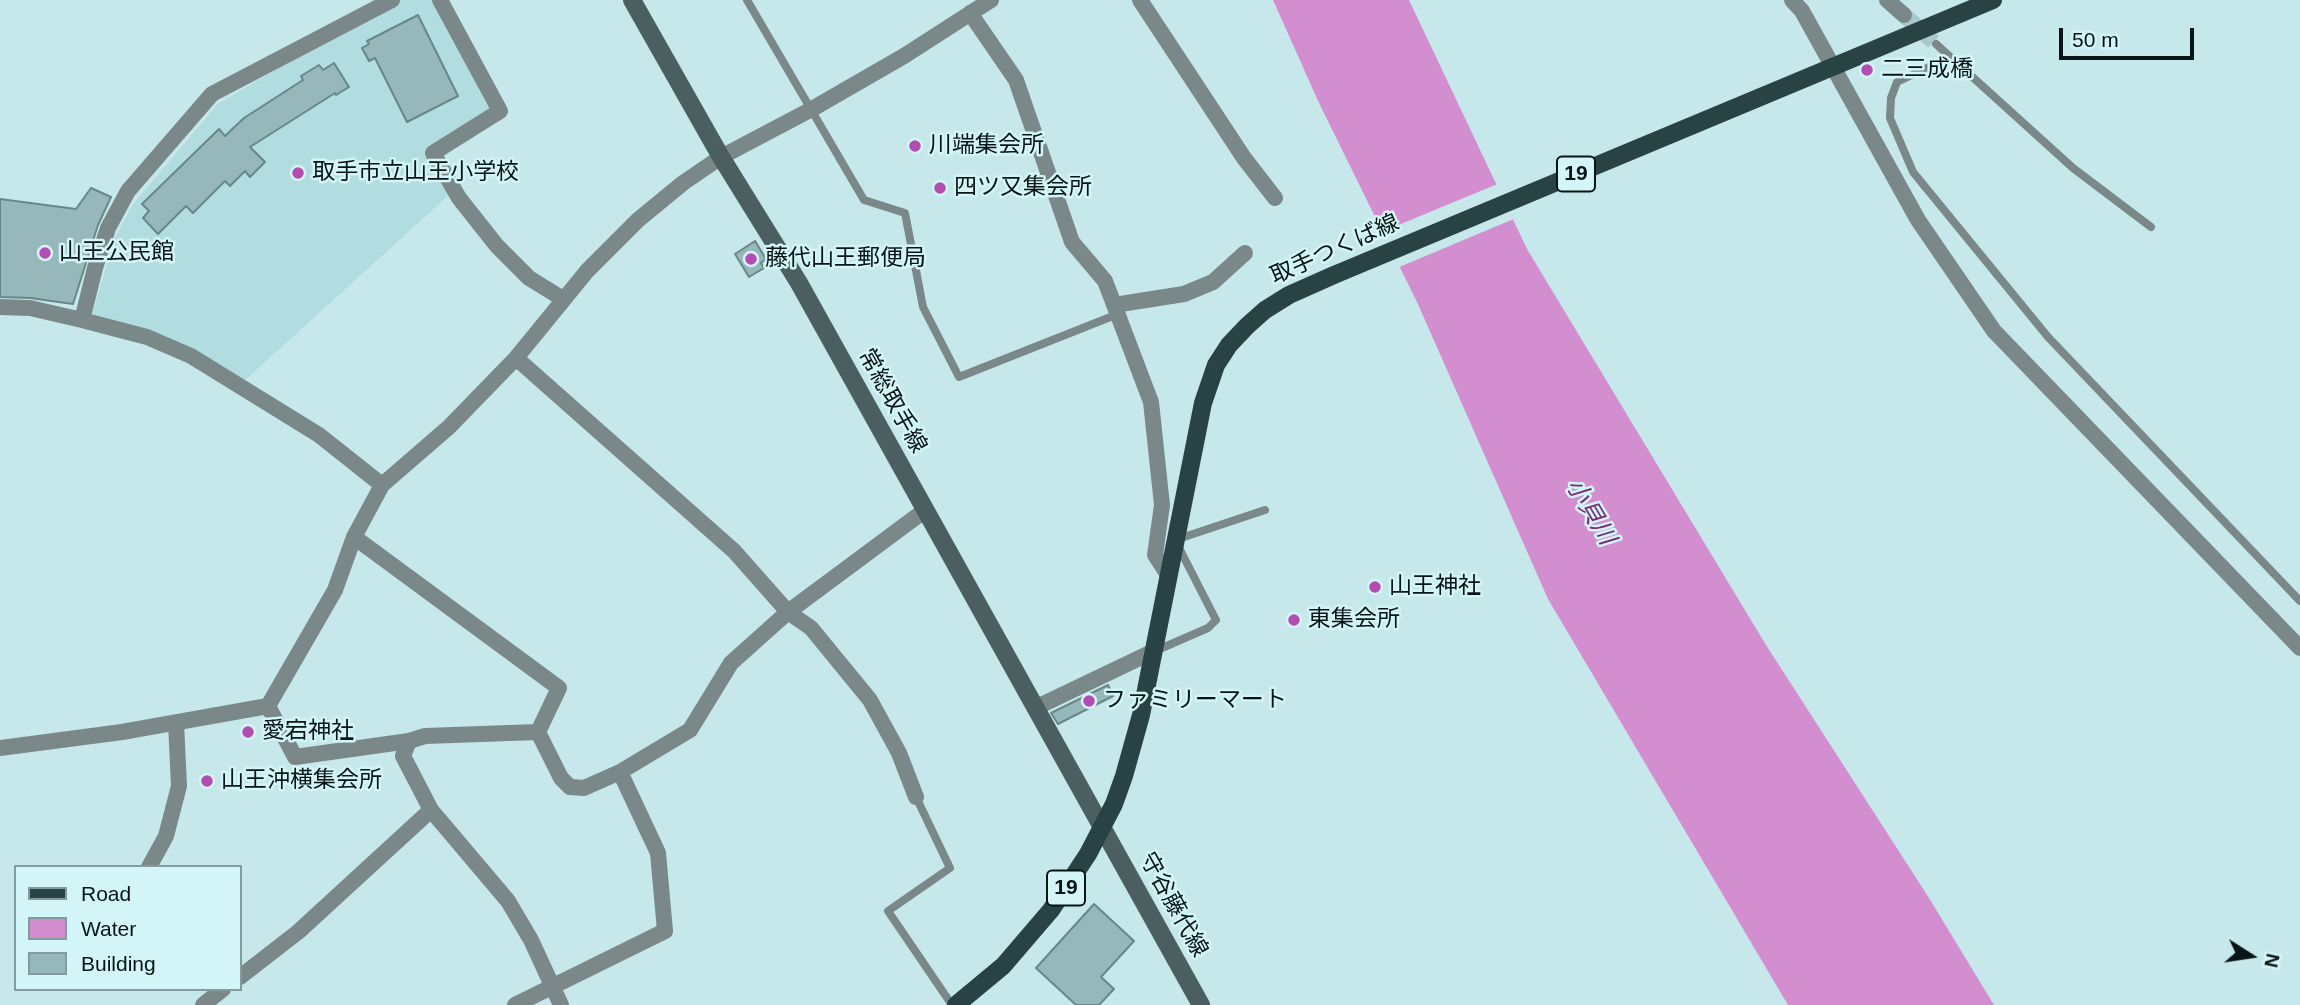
<!DOCTYPE html>
<meta charset="utf-8">
<style>
body{margin:0}
#map{position:relative;width:2300px;height:1005px;overflow:hidden;background:#c6e8ea;font-family:Helvetica,sans-serif}
canvas{display:block}
.legend{position:absolute;left:14px;top:865px;width:228px;height:126px;box-sizing:border-box;background:#d3f5f7;border:2px solid #829b9d;margin:0;padding:9px 12px;list-style:none;font-size:21px;color:#081415}
.legend li{display:flex;align-items:center;gap:14px;height:35px}
.legend b{width:35px;border:2px solid #829b9d}
.north{position:absolute;left:2216px;top:921px;width:70px;height:70px;-webkit-text-stroke:5px #d3f5f7;paint-order:stroke;rotate:102deg;font-size:19px;font-weight:700;line-height:28px;text-align:center;color:#081415}
.north::after{content:'';display:block;margin:auto;width:24px;height:32px;background:#081415;clip-path:polygon(50% 0,100% 100%,50% 72%,0 100%)}
.scale{position:absolute;left:2059px;top:28px;width:135px;height:32px;box-sizing:border-box;border:4px solid #081415;border-top:0;padding-left:9px;font-size:21px;line-height:24px;white-space:nowrap;color:#081415;-webkit-text-stroke:5px #d3f5f7;paint-order:stroke}
</style>
<div id="map">
<canvas width="2300" height="1005"></canvas>
<ul class="legend">
<li><b style="height:9px;background:#294243"></b>Road</li>
<li><b style="height:19px;background:#d28ecf"></b>Water</li>
<li><b style="height:19px;background:#97b8ba"></b>Building</li>
</ul>
<div class="north">N</div>
<div class="scale">50 m</div>
</div>
<script>
const ctx = document.querySelector('canvas').getContext('2d');
ctx.lineJoin = 'round';
function fill(path, color) { ctx.fillStyle = color; ctx.fill(path, 'evenodd'); }
const toPath = rows => new Path2D(rows.map(r => 'M' + r).join(''));
function trace(path, color, width, dash) { ctx.strokeStyle = color; ctx.lineWidth = width; ctx.lineCap = dash ? 'butt' : 'round'; ctx.setLineDash(dash || []); ctx.stroke(path); }
function label(font, color, halo, rows, align = 'center') {
  ctx.font = font + ' Helvetica,"Noto Sans JP",sans-serif'; ctx.lineWidth = 5; ctx.setLineDash([]); ctx.textBaseline = 'middle'; ctx.strokeStyle = halo; ctx.fillStyle = color; for (const [text, x, y, turn = 0] of rows) {
    ctx.save(); ctx.translate(x, y); ctx.rotate((+turn || 0) * Math.PI / 180); ctx.textAlign = isNaN(turn) ? turn : align; if (halo) ctx.strokeText(text, 0, 0); ctx.fillText(text, 0, 0); ctx.restore();
  }
}
fill(toPath([
 [394,0,433,0,489,108,426,151,449,195,242,383,170,341,92,314,115,238,133,204,218,104]
]), '#b2dde0');
fill(toPath([
 [1273,0,1409,0,1527,249,1766,645,1929,898,1994,1005,1788,1005,1548,599,1417,302,1319,103]
]), '#d28ecf');
fill(toPath([
 [1500,183,1516,218,1397,268,1379,233]
]), '#c6e8ea');
const building = toPath([
 [418,15,458,96,407,122,375,58,369,61,362,48,369,44,367,41,418,15],
 [334,63,349,87,336,95,335,93,250,147,265,162,250,177,245,171,230,186,225,181,193,213,186,206,158,234,143,218,149,211,142,204,219,129,225,136,244,118,303,80,301,76,319,65,323,70,334,63],
 [91,188,111,197,98,225,73,304,30,298,0,297,0,199,76,209,91,188],
 [755,241,766,259,761,263,764,268,749,277,735,254,755,241],
 [1108,685,1113,696,1058,724,1051,713,1108,685],
 [1094,904,1134,941,1101,977,1114,989,1099,1005,1076,1005,1036,968,1094,904]
]);
fill(building, '#97b8ba');
trace(building, '#678788', 2);
trace(toPath([
 [1904,15,1936,44]
]), '#aac8ca', 16, [16, 8]);
trace(toPath([
 [747,0,864,200,905,213,923,307,959,377,1118,314],
 [1936,44,2073,168,2151,227],
 [1950,57,1897,82,1891,98,1890,118,1913,172,2048,337,2300,601],
 [1155,651,1208,628,1216,620,1175,540,1265,510],
 [916,797,950,868,888,911,952,1005]
]), '#7b8889', 8);
trace(toPath([
 [440,0,500,111,433,153,459,198,497,246,529,278,563,299],
 [1140,0,1244,158,1275,198],
 [1792,0,1802,11,1918,220,1994,331,2300,648],
 [1887,0,1904,15],
 [970,13,1016,80,1072,242,1105,281,1151,402,1162,505,1155,555,1168,575],
 [1114,305,1184,294,1213,282,1245,253],
 [0,307,30,308,82,320],
 [516,358,734,551,788,612,811,628,870,700,899,753,916,797],
 [382,485,319,435,191,356,147,337,82,320,95,268,108,228,128,191,212,94,392,0],
 [354,537,559,688,538,732],
 [268,706,295,757,409,741],
 [1035,708,1152,652],
 [538,732,561,778,570,787,584,788,620,772,690,730,731,663,788,612,924,511],
 [538,732,425,736,409,741,403,756,431,810,508,901,531,940,561,1005],
 [0,748,122,732,268,706,335,590,354,537,382,485,449,427,516,358,587,271,638,220,683,183,721,157,812,109,904,56,991,0],
 [149,867,166,836,179,786,176,723],
 [240,977,298,932,431,810],
 [203,1005,223,989],
 [515,1005,665,931,658,853,620,772]
]), '#7b8889', 16);
trace(toPath([
 [632,0,721,157,799,283,1201,1005]
]), '#4b5f60', 18);
trace(toPath([
 [956,1005,1003,966,1051,910,1088,854,1114,804,1124,776,1141,715,1203,403,1216,365,1229,345,1247,326,1265,310,1289,295,1334,275,1993,0]
]), '#294243', 18);
for (const [x, y, r, color] of [
 [1867,70,7,"#b34db1"],
 [915,146,7,"#b34db1"],
 [298,173,7,"#b34db1"],
 [940,188,7,"#b34db1"],
 [45,253,7,"#b34db1"],
 [751,259,7,"#b34db1"],
 [1375,587,7,"#b34db1"],
 [1294,620,7,"#b34db1"],
 [1089,701,7,"#b34db1"],
 [248,732,7,"#b34db1"],
 [207,781,7,"#b34db1"]
]) { const dot = new Path2D(); dot.arc(x, y, r, 0, 2 * Math.PI); ctx.fillStyle = color; ctx.fill(dot); trace(dot, '#d3f5f7', 2.5); }
for (const [x, y, w] of [
 [1576,174,38],
 [1066,888,38]
]) { const box = new Path2D(); box.roundRect(x - w / 2, y - 17.5, w, 35, 5); ctx.fillStyle = '#d3f5f7'; ctx.fill(box); trace(box, '#081415', 2); }
label('bold 21px', '#081415', null, [
 ["19",1576,174],
 ["19",1066,888]
]);
label('23px', '#081415', '#d3f5f7', [
 ["二三成橋",1881,70],
 ["川端集会所",929,146],
 ["取手市立山王小学校",312,173],
 ["四ツ又集会所",954,188],
 ["山王公民館",59,253],
 ["藤代山王郵便局",765,259],
 ["山王神社",1389,587],
 ["東集会所",1308,620],
 ["ファミリーマート",1103,701],
 ["愛宕神社",262,732],
 ["山王沖横集会所",221,781]
], 'left');
label('23px', '#081415', '#d3f5f7', [
 ["取手つくば線",1335,250,-24],
 ["常総取手線",892,401,61],
 ["守谷藤代線",1173,905,61]
]);
label('italic 24px', '#772877', '#d3f5f7', [
 ["小貝川",1590,512,59]
]);
</script>
